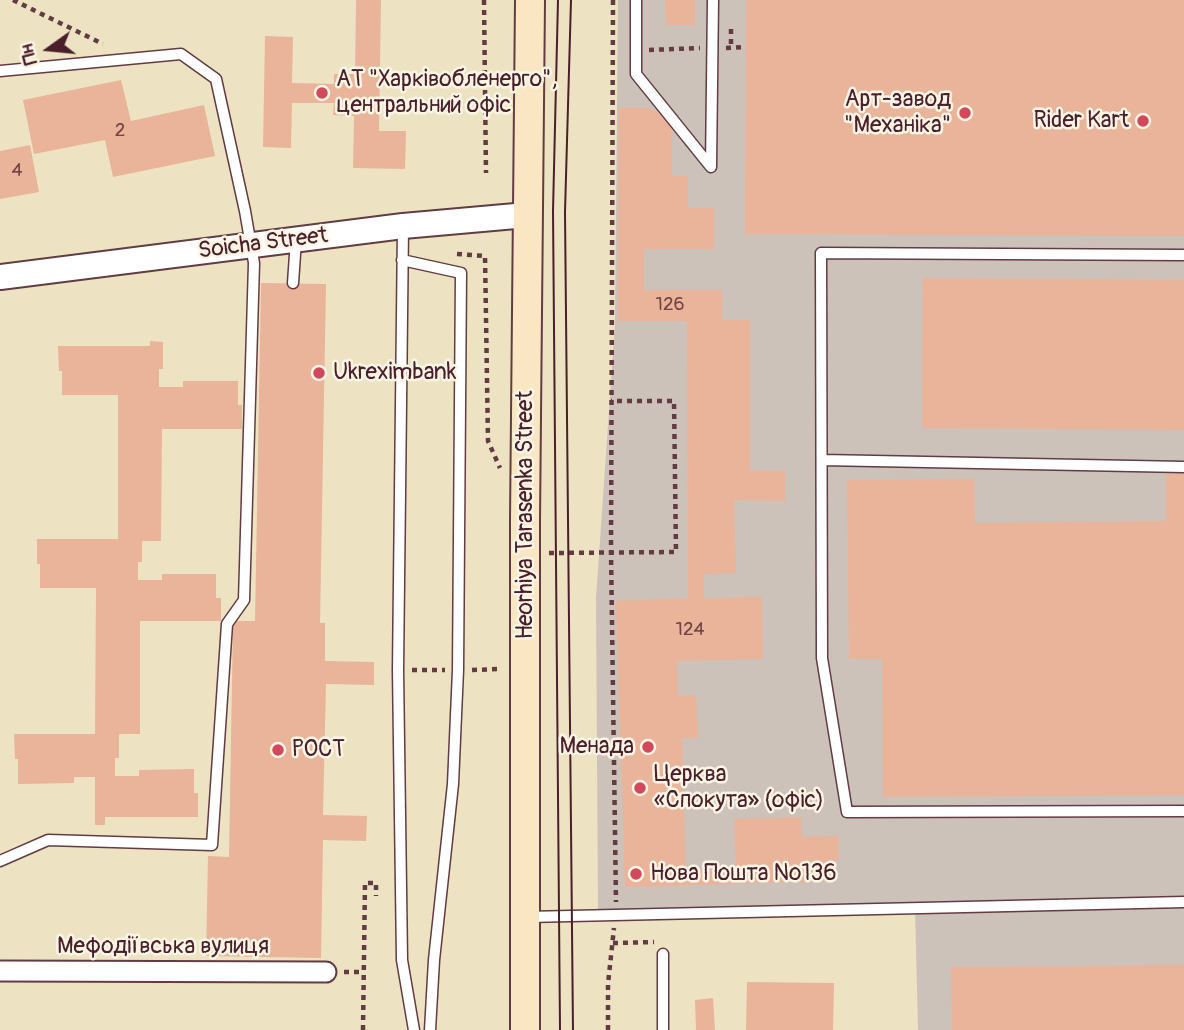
<!DOCTYPE html>
<meta charset="utf-8">
<style>
body{margin:0}
#map{position:relative;width:1184px;height:1030px;overflow:hidden;background:#ede3c3;font-family:Pangolin,sans-serif}
canvas{display:block}
.north{position:absolute;left:14px;top:14px;width:70px;height:70px;-webkit-text-stroke:5px #fcf5e5;paint-order:stroke;rotate:255deg;font-size:19px;font-weight:700;line-height:28px;text-align:center;color:#4a1f2b}
.north::after{content:'';display:block;margin:auto;width:24px;height:32px;background:#4a1f2b;clip-path:polygon(50% 0,100% 100%,50% 72%,0 100%)}
</style>
<div id="map">
<canvas width="1184" height="1030"></canvas>
<div class="north">Пн</div>
</div>
<script>
const ctx = document.querySelector('canvas').getContext('2d');
ctx.lineJoin = 'round';
function fill(path, color) { ctx.fillStyle = color; ctx.fill(path, 'evenodd'); }
const toPath = rows => new Path2D(rows.map(r => 'M' + r).join(''));
function trace(path, color, width, dash) { ctx.strokeStyle = color; ctx.lineWidth = width; ctx.lineCap = dash ? 'butt' : 'round'; ctx.setLineDash(dash || []); ctx.stroke(path); }
function label(font, color, halo, rows, align = 'center') {
  ctx.font = font + ' Pangolin,sans-serif'; ctx.lineWidth = 5; ctx.setLineDash([]); ctx.textBaseline = 'middle'; ctx.strokeStyle = halo; ctx.fillStyle = color; for (const [text, x, y, turn = 0] of rows) {
    ctx.save(); ctx.translate(x, y); ctx.rotate((+turn || 0) * Math.PI / 180); ctx.textAlign = isNaN(turn) ? turn : align; if (halo) ctx.strokeText(text, 0, 0); ctx.fillText(text, 0, 0); ctx.restore();
  }
}
fill(toPath([
 [618,0,1184,0,1184,1030,918,1030,915,908,598,915,596,598,615,324]
]), '#ccc2b9');
fill(toPath([
 [356,0,381,0,379,131,406,131,405,169,353,168,354,116,333,115,334,103,292,103,291,148,263,147,265,36,293,37,292,83,334,84,334,74,355,74],
 [665,0,695,0,695,25,666,25],
 [746,0,1184,0,1184,236,745,234],
 [121,80,131,121,204,105,215,156,113,177,105,140,34,154,23,100],
 [619,108,647,108,656,111,668,120,672,130,672,176,688,176,688,208,714,208,714,249,644,249,644,290,722,290,722,320,750,320,750,470,785,471,785,501,734,500,736,573,704,574,704,598,762,597,763,659,677,661,678,696,696,695,698,738,682,738,686,871,736,870,734,819,801,817,802,837,838,836,839,860,829,861,830,881,625,887,616,601,688,598,687,321,618,321],
 [30,145,39,192,0,199,0,151],
 [923,278,1184,280,1184,430,922,428],
 [261,283,326,284,320,623,325,623,325,661,374,662,374,685,326,684,323,815,367,816,366,841,323,840,321,958,206,956,208,856,229,857,233,621,255,621],
 [150,341,163,342,163,369,159,369,159,387,183,387,183,381,238,381,238,405,242,405,242,429,162,429,161,541,142,541,142,562,138,562,138,580,162,580,162,574,216,574,216,598,221,598,221,621,140,621,140,734,119,734,119,758,115,758,115,776,139,776,139,770,194,769,194,793,198,793,198,817,105,817,105,825,95,825,95,777,74,777,74,783,18,784,18,759,15,759,14,734,95,734,96,588,40,588,40,564,37,564,37,539,118,539,118,395,62,395,62,371,59,371,58,346,150,346],
 [1166,474,1184,474,1184,795,883,797,882,659,849,659,847,480,974,479,975,523,1166,521],
 [1184,965,1184,1030,952,1030,951,967],
 [747,982,834,983,833,1030,746,1030],
 [713,998,715,1030,696,1030,695,1000]
]), '#e9b499');
const service = toPath([
 [636,0,636,74,711,167,713,0],
 [0,71,181,54,216,79,245,211,254,263,244,600,227,624,212,845,48,840,0,861],
 [403,227,398,670,402,960,414,1030],
 [1184,255,821,253,822,658,847,812,1184,811],
 [402,260,461,273,458,670,453,784,434,960,430,1030],
 [293,283,296,240],
 [822,460,1184,467],
 [527,917,1184,902],
 [663,1030,663,954]
]);
const minor = toPath([
 [0,971,326,972]
]);
const tertiary = toPath([
 [0,277,403,226,527,215]
]);
const secondary = toPath([
 [525,1030,525,520,530,0]
]);
trace(service, '#623c42', 13);
trace(minor, '#623c42', 23);
trace(tertiary, '#623c42', 28);
trace(secondary, '#623c42', 32);
trace(toPath([
 [13,0,103,44],
 [484,0,486,173],
 [613,0,611,552,616,902],
 [731,29,731,48],
 [726,48,746,47],
 [649,50,700,48],
 [457,254,485,256,488,441,500,468],
 [549,553,676,552,674,401,611,401],
 [412,670,445,670],
 [472,670,500,669],
 [613,943,654,942],
 [344,972,363,972],
 [363,1030,365,883,376,883,376,896],
 [608,1030,608,984,614,928]
]), '#623c42', 4.5, [5, 5]);
trace(service, '#fff', 10);
trace(minor, '#fff', 19);
trace(tertiary, '#fff', 24);
trace(secondary, '#fbe6c4', 28);
trace(toPath([
 [558,0,553,211,560,1030],
 [571,0,565,212,573,1030]
]), '#4a1f2b', 2);
for (const [x, y, r, color] of [
 [322,93,7,"#d1495b"],
 [965,113,7,"#d1495b"],
 [1143,121,7,"#d1495b"],
 [319,373,7,"#d1495b"],
 [648,747,7,"#d1495b"],
 [278,750,7,"#d1495b"],
 [640,788,7,"#d1495b"],
 [636,874,7,"#d1495b"]
]) { const dot = new Path2D(); dot.arc(x, y, r, 0, 2 * Math.PI); ctx.fillStyle = color; ctx.fill(dot); trace(dot, '#fcf5e5', 2.5); }
label('19px', '#724446', null, [
 ["2",120,131],
 ["4",17,171],
 ["126",670,305],
 ["124",690,630]
]);
label('23px', '#4a1f2b', '#fcf5e5', [
 ["АТ \"Харківобленерго\",",336,80],
 ["центральний офіс",336,106],
 ["Арт-завод",951,100,"right"],
 ["\"Механіка\"",951,126,"right"],
 ["Rider Kart",1129,121,"right"],
 ["Ukreximbank",333,373],
 ["Менада",634,747,"right"],
 ["РОСТ",292,750],
 ["Церква",654,775],
 ["«Спокута» (офіс)",654,801],
 ["Нова Пошта №136",650,874]
], 'left');
label('23px', '#4a1f2b', '#fcf5e5', [
 ["Soicha Street",263,244,-7],
 ["Heorhiya Tarasenka Street",526,515,-90],
 ["Мефодіївська вулиця",163,947]
]);
</script>
